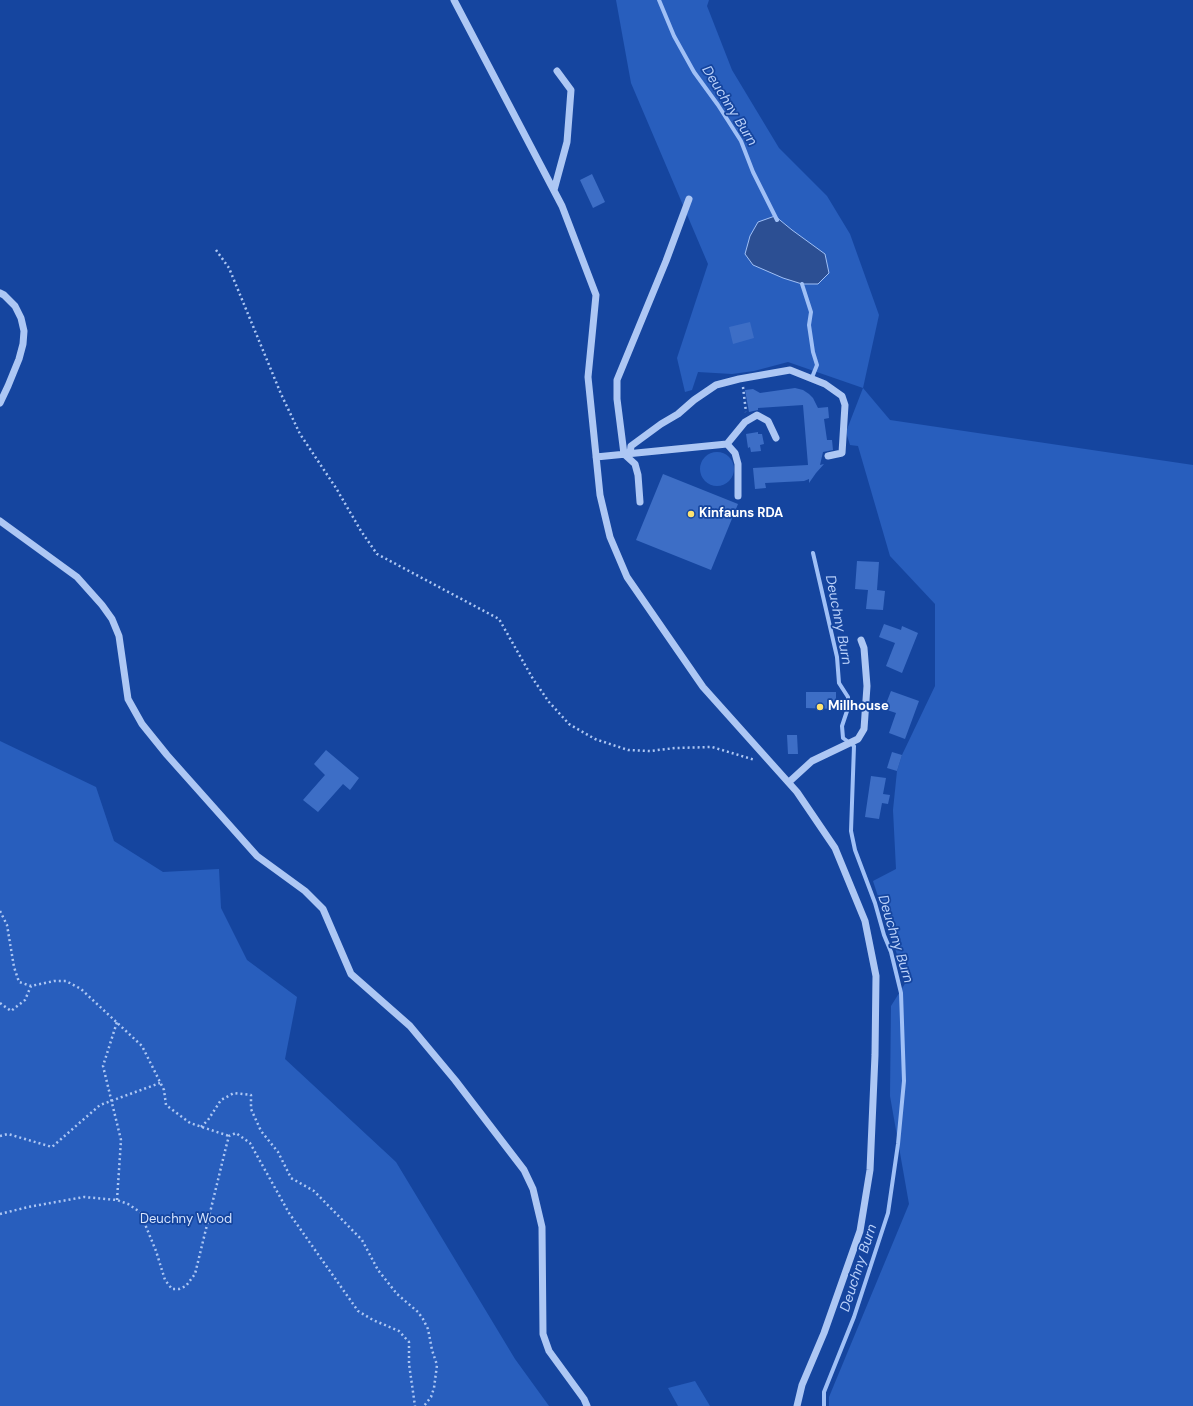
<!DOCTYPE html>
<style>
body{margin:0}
canvas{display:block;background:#15459f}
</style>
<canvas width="1193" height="1406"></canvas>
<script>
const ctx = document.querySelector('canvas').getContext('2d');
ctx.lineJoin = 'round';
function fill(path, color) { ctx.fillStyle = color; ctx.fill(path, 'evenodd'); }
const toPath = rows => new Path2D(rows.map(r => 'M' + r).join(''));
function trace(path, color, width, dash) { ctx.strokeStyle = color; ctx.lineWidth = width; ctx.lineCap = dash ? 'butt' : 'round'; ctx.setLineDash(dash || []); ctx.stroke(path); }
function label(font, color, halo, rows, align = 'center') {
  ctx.font = font + ' "DM Sans",sans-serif'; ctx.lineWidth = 3.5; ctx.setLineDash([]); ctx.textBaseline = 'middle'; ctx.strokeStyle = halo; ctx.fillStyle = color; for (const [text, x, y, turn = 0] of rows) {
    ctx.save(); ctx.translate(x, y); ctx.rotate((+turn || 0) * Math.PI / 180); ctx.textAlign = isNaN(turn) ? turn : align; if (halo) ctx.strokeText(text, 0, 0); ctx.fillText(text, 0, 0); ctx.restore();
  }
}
fill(toPath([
 [616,0,709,0,707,6,732,70,779,148,827,196,850,234,879,315,863,388,890,420,1193,465,1193,1406,829,1406,829,1397,909,1204,890,1096,891,1006,906,982,873,881,896,869,893,810,897,771,902,755,935,686,935,604,890,556,858,446,850,445,846,432,863,388,788,362,754,371,732,374,698,372,692,390,685,392,677,358,708,264,631,83],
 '700 469a17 17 0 1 1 34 0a17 17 0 1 1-34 0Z',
 [0,741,96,787,114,841,163,872,219,869,221,908,247,960,297,997,285,1059,396,1162,515,1359,549,1406,0,1406],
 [695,1381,710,1406,678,1406,668,1388]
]), '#285ebd');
const water = toPath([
 [775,216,792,230,825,254,829,273,818,284,802,284,783,278,753,265,745,254,750,236,758,222,775,216]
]);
fill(water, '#2c4f93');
trace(water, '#a0c0f6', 1);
trace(toPath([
 [659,0,674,36,694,72,718,105,741,141,753,172,777,220],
 [802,284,811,312,809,325,813,352,817,365,813,375],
 [813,553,837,657,839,683,848,697,848,708,842,726,843,738,854,746,851,831,855,850,875,903,884,935,891,952,901,993,904,1081,898,1144,888,1213,854,1317,824,1392,824,1406]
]), '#a0c0f6', 4);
fill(toPath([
 [592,174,605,202,593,208,580,180],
 [750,322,754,338,733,344,729,327],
 [795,388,803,390,809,394,813,398,818,408,828,407,829,418,824,419,827,440,832,440,833,450,823,452,820,465,824,464,816,473,809,483,809,479,804,481,765,483,766,488,755,489,753,468,808,465,803,405,758,408,758,410,749,412,745,390,753,389,760,393],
 [758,432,758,434,762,434,764,444,760,445,761,451,751,452,750,447,748,448,746,434],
 [663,474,738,504,711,570,636,540],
 [857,561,879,562,877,590,885,591,883,610,866,609,868,590,855,589],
 [884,624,901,630,902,626,918,633,902,673,886,666,895,643,879,637],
 [891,691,919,701,905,739,889,733,896,713,884,709],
 [806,692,836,692,836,709,806,708],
 [787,735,797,735,798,754,788,754],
 [326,750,359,778,350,790,343,784,318,812,303,800,325,775,314,764],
 [892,752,902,755,897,771,887,768],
 [871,776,886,778,883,794,890,795,888,804,882,803,879,819,865,817]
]), '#3d6ec6');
trace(toPath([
 [216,250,229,268,281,394,300,434,336,488,361,531,377,554,499,619,533,679,549,702,569,724,595,739,628,750,650,751,675,748,712,747,755,760],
 [743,387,746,412],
 [0,911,7,925,14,967,19,982,31,986,54,981,66,981,81,989,142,1046,164,1090,166,1105,190,1123,229,1136],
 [0,1003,11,1011,25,1000,31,986],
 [201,1127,208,1120,221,1100,234,1093,251,1095,251,1109,261,1131,278,1152,291,1178,314,1191,362,1240,378,1270,397,1294,418,1312,423,1319,428,1329,432,1350,437,1365,434,1388,431,1397,424,1406],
 [0,1136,8,1134,52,1147,100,1105,160,1083],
 [117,1200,121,1140,103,1066,117,1022],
 [0,1214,28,1207,84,1197,117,1200,128,1204,140,1212,156,1251,165,1280,172,1289,179,1289,186,1286,195,1274,226,1147,229,1136,236,1133,250,1143,289,1213,358,1311,373,1320,399,1331,409,1342,409,1364,415,1406]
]), '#adc7f4', 2.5, [2, 3]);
trace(toPath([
 [454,0,562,206,596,295,588,377,600,495,610,537,627,577,703,687,797,792,835,848,865,921,876,976,875,1055,870,1170,860,1231,824,1333,802,1385,797,1406],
 [554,190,567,142,571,90,557,71],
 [0,293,4,295,15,306,21,318,24,331,23,344,19,359,8,386,0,403],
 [727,444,735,453,738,464,738,496],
 [630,454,631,446,661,424,678,414,694,400,716,385,739,379,790,370,825,384,842,396,845,405,842,453,828,456],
 [596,457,727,444,745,422,757,415,768,421,776,438],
 [640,502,638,475,635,464,624,454,617,399,617,380,666,261,689,199],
 [0,521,77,577,102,605,112,619,119,636,128,699,142,724,167,755,257,856,305,891,323,909,351,974,410,1026,455,1080,524,1170,533,1189,542,1227,543,1334,549,1351,584,1399,587,1406],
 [789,782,812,761,858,739,864,729,867,686,864,648,861,640]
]), '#adc7f4', 7);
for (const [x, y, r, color] of [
 [691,514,4,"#ffe370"],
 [820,707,4,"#ffe370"]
]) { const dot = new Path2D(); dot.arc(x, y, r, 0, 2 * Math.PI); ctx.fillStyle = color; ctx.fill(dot); trace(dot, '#15459f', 1.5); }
label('bold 13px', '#fff', '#15459f', [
 ["Kinfauns RDA",699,514],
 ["Millhouse",828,707]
], 'left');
label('13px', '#d6e4fd', '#15459f', [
 ["Deuchny Wood",186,1220]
]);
label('italic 14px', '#bad1fa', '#15459f', [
 ["Deuchny Burn",729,106,58],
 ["Deuchny Burn",838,620,79],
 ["Deuchny Burn",895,939,73],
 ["Deuchny Burn",859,1268,-72]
]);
</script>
